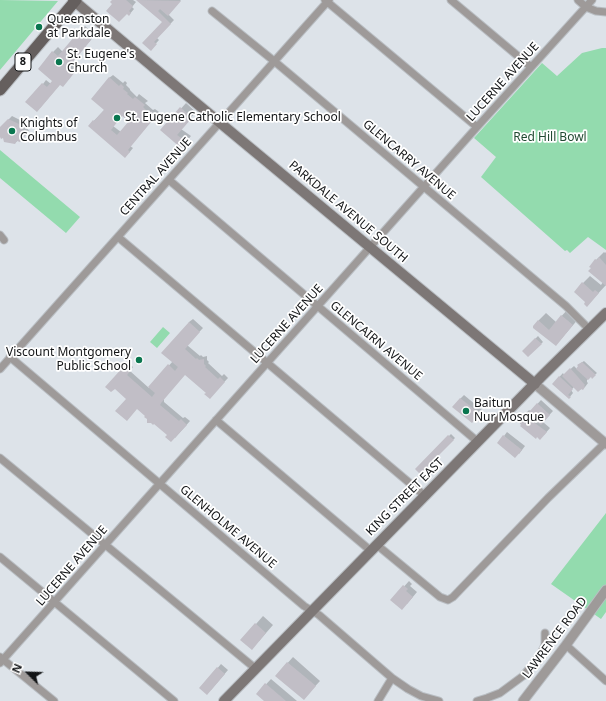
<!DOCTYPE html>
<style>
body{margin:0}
#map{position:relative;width:606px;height:701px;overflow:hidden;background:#dde3e9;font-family:"Noto Sans",sans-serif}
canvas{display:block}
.north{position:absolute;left:8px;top:653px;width:40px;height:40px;-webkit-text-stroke:3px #fff;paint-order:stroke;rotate:293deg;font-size:11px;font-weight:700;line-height:16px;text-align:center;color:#131517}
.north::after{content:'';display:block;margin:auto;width:14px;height:18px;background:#131517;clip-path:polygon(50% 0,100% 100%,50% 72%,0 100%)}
</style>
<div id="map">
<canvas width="606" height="701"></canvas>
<div class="north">N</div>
</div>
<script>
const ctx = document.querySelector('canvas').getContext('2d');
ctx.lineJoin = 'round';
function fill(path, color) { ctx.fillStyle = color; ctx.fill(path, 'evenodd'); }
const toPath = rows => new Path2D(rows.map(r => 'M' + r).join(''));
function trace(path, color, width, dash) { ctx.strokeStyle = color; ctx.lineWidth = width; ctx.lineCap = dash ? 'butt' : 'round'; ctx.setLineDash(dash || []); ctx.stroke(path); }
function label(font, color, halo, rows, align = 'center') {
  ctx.font = font + ' "Noto Sans",sans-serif'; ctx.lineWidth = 3.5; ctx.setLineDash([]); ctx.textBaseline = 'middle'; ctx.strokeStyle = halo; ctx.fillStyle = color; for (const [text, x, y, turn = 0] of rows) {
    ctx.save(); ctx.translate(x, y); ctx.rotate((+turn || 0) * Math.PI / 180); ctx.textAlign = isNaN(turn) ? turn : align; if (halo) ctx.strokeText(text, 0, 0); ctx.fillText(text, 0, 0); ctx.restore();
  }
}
fill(toPath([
 [0,0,58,1,0,70],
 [602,48,606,48,606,250,588,237,570,253,567,250,565,251,481,177,496,157,474,138,542,63,557,76,582,53],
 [0,150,80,217,66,233,0,178],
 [163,327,170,333,157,348,150,342],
 [606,513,606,612,601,619,551,584]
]), '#93dbae');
fill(toPath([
 [113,0,133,0,136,2,132,7,134,9,129,15,114,4],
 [137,0,181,0,168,14,174,20,157,38,159,40,151,49,144,43,163,22],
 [85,26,95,35,73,61,79,66,68,80,61,83,40,108,43,84,46,80,51,84,54,81,53,52,58,47,63,52],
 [113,75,123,83,125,81,127,83,126,85,130,89,130,90,137,97,139,94,148,101,145,103,153,110,155,109,159,112,130,146,133,148,129,153,89,126,105,109,109,78],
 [123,115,130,121,121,132,113,126],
 [186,103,196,112,181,129,191,136,186,142,162,130],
 [12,116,22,121,29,131,15,143,0,136,0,128],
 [604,252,605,253,606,252,606,285,594,298,586,302,583,283,590,276,601,285,603,282,596,260],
 [569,308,580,317,556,345,534,328,539,320,546,313,556,322],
 [193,319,203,328,187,345,200,356,201,355,203,357,207,356,207,360,209,362,208,363,222,376,224,374,228,378,213,394,208,392,185,374,164,398,164,402,183,418,185,417,190,421,175,438,168,435,148,418,147,416,127,398,125,367,128,363,133,367,130,371,149,388,173,361,189,322],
 [538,336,543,342,528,356,523,351],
 [584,361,597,373,592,377,591,376,587,380,587,382,588,383,585,387,578,391,574,387,571,390,573,393,569,398,553,384,563,373,564,375,574,366,577,369,580,366,578,365],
 [464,395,482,410,476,418,460,399],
 [541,400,553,411,543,422,550,428,544,435,520,422,526,413,529,410,531,411],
 [507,432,525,446,519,454,504,436],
 [451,434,455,438,420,473,416,469],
 [409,581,412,584,410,586,417,592,407,604,392,600],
 [263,616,273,625,259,641,256,624],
 [293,657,320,681,308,694,276,676],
 [221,664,228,670,211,690,201,688],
 [271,679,297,701,266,701,257,694]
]), '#0003');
fill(toPath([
 [112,0,126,0,133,6,129,11,131,13,129,16,127,14,119,22,106,11,112,4,110,2],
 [136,0,181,1,168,16,160,9,158,11,171,24,154,42,157,44,151,51,142,43,162,22],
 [79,31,91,40,69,67,75,72,63,87,60,85,37,112,25,102,42,83,47,87,52,81,38,69,52,51,58,56],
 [109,77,119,86,121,84,124,87,123,89,128,93,127,94,133,99,135,97,145,105,143,107,149,113,151,111,156,116,128,150,130,152,125,158,88,126,93,120,94,121,104,110,91,99],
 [122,116,129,121,117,135,111,130],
 [180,107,192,118,177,135,187,142,181,148,160,130],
 [8,119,19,124,26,135,20,142,17,141,15,144,4,142,3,138,1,139,0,137,0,127],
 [599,257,606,265,606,286,588,271,591,268,589,267,595,259,597,260],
 [582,282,593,292,595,290,599,293,587,307,584,304,585,302,574,292],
 [561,315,573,325,556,346,533,328,533,326,538,320,549,330],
 [189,322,200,332,185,349,196,359,197,358,199,360,204,359,204,364,206,366,205,367,218,379,220,377,225,382,210,399,204,394,206,393,185,375,161,403,160,405,179,421,181,419,187,425,171,442,165,437,167,435,154,424,153,425,151,423,147,423,147,419,144,417,145,416,137,409,127,421,115,411,126,399,115,389,111,392,105,387,124,366,130,371,127,375,152,397,155,393,148,387,168,364,175,371,178,367,161,353],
 [535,338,542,344,528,357,522,351],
 [582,362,596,375,592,379,591,377,588,380,576,369,578,366,577,365],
 [570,368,585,385,584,386,585,387,583,390,581,389,578,392,562,376],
 [559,376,573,389,568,395,571,397,569,399,552,384],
 [460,398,480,414,472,423,452,407],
 [537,403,550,415,541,425,532,417,533,415,529,412],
 [525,413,534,420,532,421,547,432,540,440,537,437,536,439,520,426,521,425,519,422],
 [448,435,454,440,420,474,415,469],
 [503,435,522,450,515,458,497,443],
 [403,585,408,589,406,591,413,597,402,610,390,600],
 [255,623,266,633,252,650,240,640],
 [287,662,316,686,304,700,275,676],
 [217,667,225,674,207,695,199,688],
 [265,683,286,701,264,701,256,694]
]), '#c1bec6');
const minor = toPath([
 [325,0,477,127],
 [451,0,531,67],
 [578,0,586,7,596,11,606,12],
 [212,11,274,61,566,306,589,329],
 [169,180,478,442],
 [0,235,4,240],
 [118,237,425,496],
 [10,357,304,606,319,615,392,678,408,689,421,696,439,701],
 [0,369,329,0],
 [216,420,371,551],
 [0,458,256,669],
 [377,545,440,597,448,600,453,597,548,498,606,442],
 [0,557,174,701],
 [566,645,606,681],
 [0,657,54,701],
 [0,663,477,127,592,0],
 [378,701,392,678],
 [477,701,487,698,500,693,523,676,539,657,545,645,545,633]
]);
const tertiary = toPath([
 [535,384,606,444],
 [523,701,566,645,606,590]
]);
const secondary = toPath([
 [73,0,166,78,535,384],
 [224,701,543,375,606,313]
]);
const primary = toPath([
 [0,90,76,0]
]);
trace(minor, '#b9bec3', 9);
trace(tertiary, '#b9bec3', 11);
trace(secondary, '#b9bec3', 12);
trace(primary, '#b9bec3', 13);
trace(minor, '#9e9a99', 7);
trace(tertiary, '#9e9a99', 9);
trace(secondary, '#7d7776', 10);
trace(primary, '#655f5e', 11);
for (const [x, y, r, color] of [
 [39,27,4,"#0a764f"],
 [59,62,4,"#0a764f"],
 [117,118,4,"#0a764f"],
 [12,131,4,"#0a764f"],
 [139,360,4,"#0a764f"],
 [466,411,4,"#0a764f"]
]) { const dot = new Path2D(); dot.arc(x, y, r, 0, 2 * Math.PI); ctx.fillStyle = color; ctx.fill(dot); trace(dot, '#fff', 1.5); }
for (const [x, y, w] of [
 [23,62,16]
]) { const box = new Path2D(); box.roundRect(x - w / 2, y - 9, w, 18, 3); ctx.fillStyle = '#fff'; ctx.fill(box); trace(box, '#131517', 1); }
label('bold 11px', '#131517', null, [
 ["8",23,62]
]);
label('12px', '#131517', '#fff', [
 ["Queenston",47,20],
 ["at Parkdale",47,34],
 ["St. Eugene's",67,55],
 ["Church",67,69],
 ["St. Eugene Catholic Elementary School",125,118],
 ["Knights of",20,124],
 ["Columbus",20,138],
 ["Viscount Montgomery",131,353,"right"],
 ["Public School",131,367,"right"],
 ["Baitun",474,404],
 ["Nur Mosque",474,418]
], 'left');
label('12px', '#131517', '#fff', [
 ["LUCERNE AVENUE",503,82,-48],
 ["GLENCARRY AVENUE",409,160,40],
 ["CENTRAL AVENUE",156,177,-48],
 ["PARKDALE AVENUE SOUTH",348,212,40],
 ["LUCERNE AVENUE",287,324,-48],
 ["GLENCAIRN AVENUE",376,341,40],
 ["KING STREET EAST",405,497,-45],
 ["GLENHOLME AVENUE",228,527,40],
 ["LUCERNE AVENUE",72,566,-49],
 ["LAWRENCE ROAD",555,638,-53]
]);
label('12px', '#214a32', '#fff', [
 ["Red Hill Bowl",550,138]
]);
</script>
